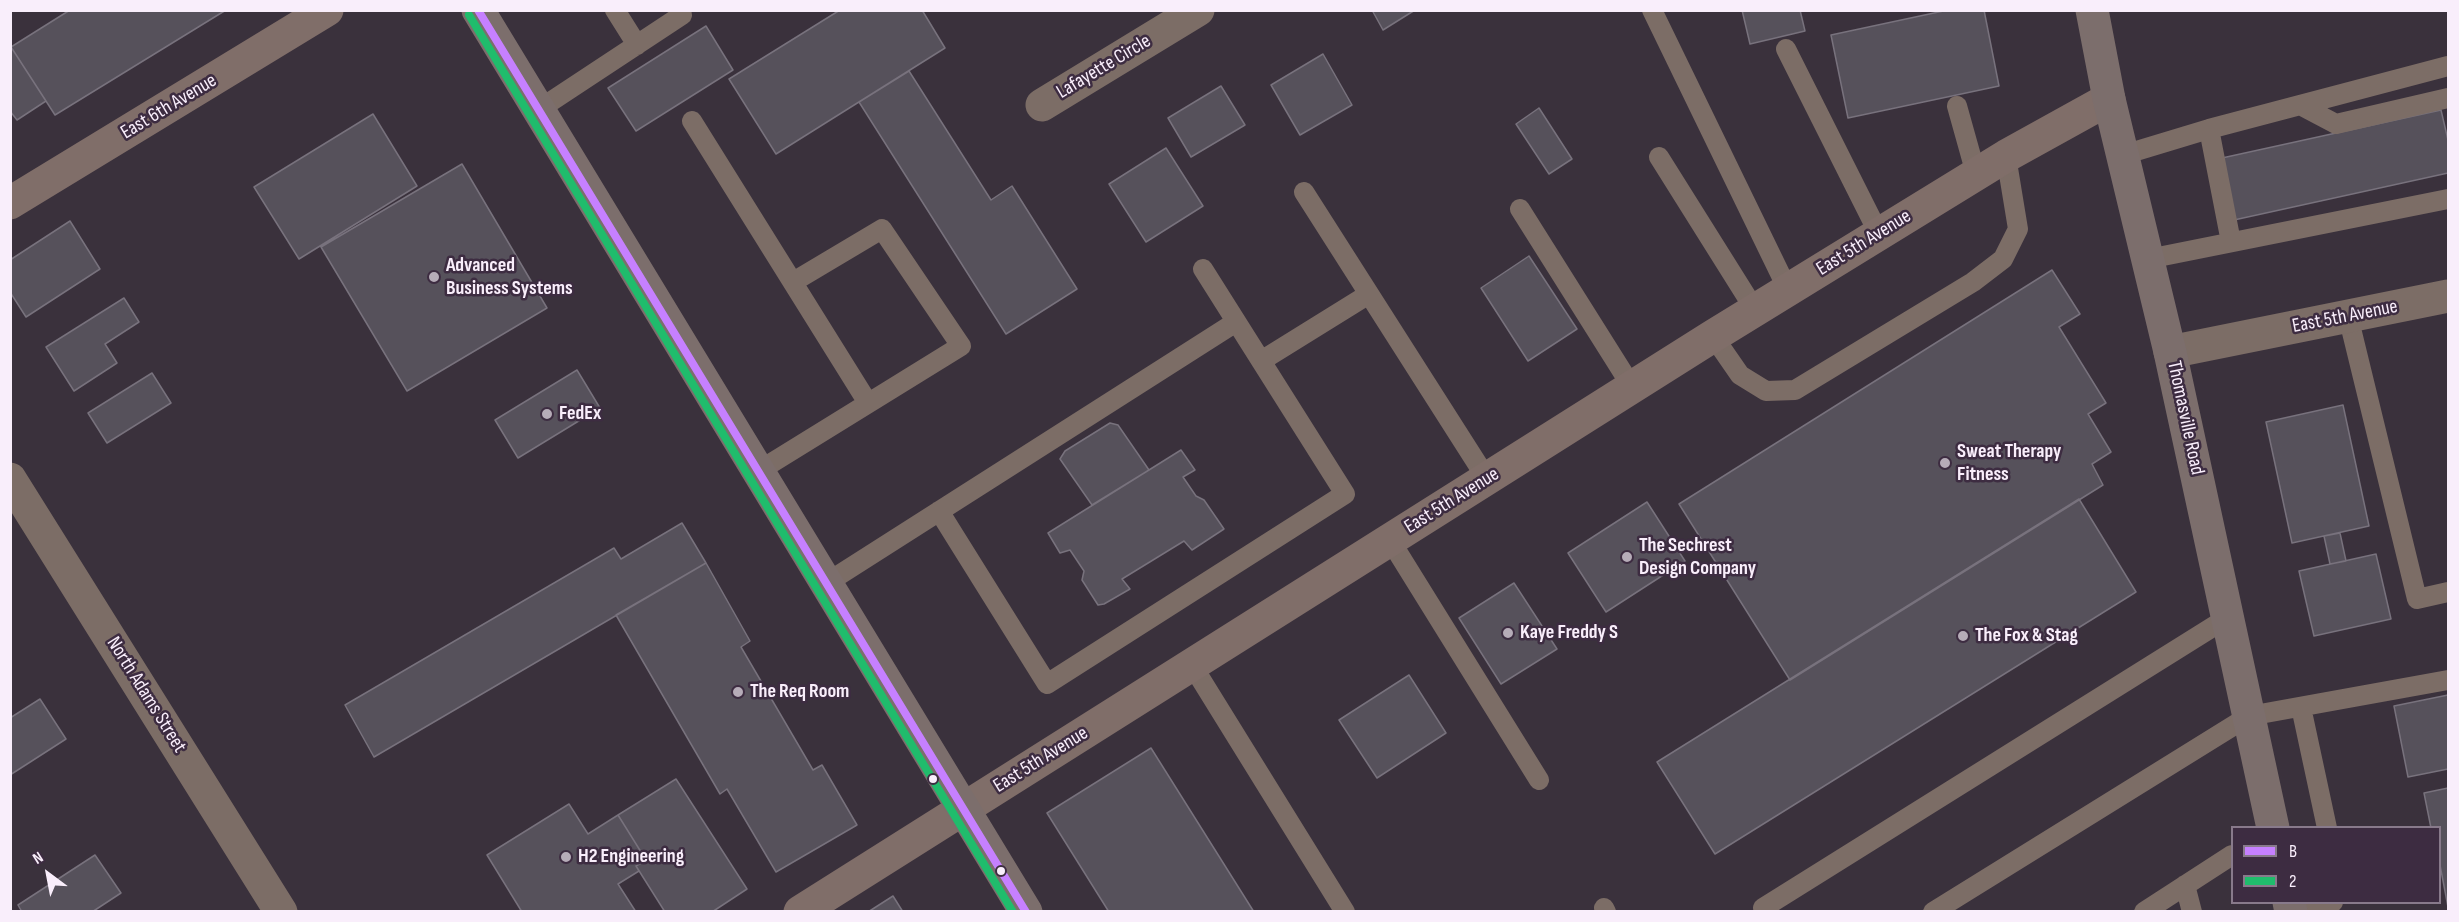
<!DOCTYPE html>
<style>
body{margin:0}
#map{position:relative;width:2459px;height:922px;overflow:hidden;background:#3a313c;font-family:"Sofia Sans Condensed",sans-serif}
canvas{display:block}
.frame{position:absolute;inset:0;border:12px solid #f9eefb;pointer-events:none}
.legend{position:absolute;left:2231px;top:826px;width:210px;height:78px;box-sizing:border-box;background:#3d2c41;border:2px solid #887a8b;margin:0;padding:8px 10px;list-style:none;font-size:18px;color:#f9eefb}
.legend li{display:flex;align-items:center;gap:12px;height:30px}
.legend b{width:30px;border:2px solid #887a8b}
.north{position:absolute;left:18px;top:844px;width:60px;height:60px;-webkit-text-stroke:4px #3d2c41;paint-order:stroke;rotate:328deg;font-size:16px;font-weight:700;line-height:24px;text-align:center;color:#f9eefb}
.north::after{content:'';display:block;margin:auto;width:21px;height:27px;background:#f9eefb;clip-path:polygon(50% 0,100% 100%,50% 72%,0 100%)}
</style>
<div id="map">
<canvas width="2459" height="922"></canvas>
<div class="frame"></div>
<ul class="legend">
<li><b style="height:8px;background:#c680ff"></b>B</li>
<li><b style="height:8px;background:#20bc6c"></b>2</li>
</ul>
<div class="north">N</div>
</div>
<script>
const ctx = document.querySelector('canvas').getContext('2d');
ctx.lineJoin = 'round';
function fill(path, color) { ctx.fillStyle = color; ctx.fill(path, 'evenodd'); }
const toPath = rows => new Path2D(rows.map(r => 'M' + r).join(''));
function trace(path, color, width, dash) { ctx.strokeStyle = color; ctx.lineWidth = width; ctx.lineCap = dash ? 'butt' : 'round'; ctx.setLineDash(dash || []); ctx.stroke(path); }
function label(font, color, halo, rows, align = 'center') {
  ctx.font = font + ' "Sofia Sans Condensed",sans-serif'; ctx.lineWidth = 5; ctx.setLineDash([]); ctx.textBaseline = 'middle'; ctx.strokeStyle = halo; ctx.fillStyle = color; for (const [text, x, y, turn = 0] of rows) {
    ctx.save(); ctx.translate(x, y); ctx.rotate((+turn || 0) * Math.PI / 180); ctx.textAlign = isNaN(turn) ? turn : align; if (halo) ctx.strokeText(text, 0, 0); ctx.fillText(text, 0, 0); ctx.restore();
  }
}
const building = toPath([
 [70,10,226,10,55,115,11,47,70,10],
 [840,10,922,10,945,48,776,154,729,79,840,10],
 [1372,10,1415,10,1383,30,1372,10],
 [1742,10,1800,10,1805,31,1750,44,1742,10],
 [1948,10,1984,10,1999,86,1848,118,1831,35,1948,10],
 [706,26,733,70,636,131,608,88,706,26],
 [11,47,46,101,17,120,10,111,11,47],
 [1323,54,1352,105,1300,135,1271,85,1323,54],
 [909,71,991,200,1012,186,1077,289,1006,334,859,102,909,71],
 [1221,86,1245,125,1191,157,1168,118,1221,86],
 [1539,108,1572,159,1549,174,1516,124,1539,108],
 [2441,110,2448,140,2448,173,2234,220,2222,158,2441,110],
 [373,114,417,186,299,259,254,187,373,114],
 [1166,148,1203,206,1146,242,1109,184,1166,148],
 [462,164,547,308,407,391,321,247,462,164],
 [70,221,100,269,26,317,10,292,10,260,70,221],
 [1529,256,1577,329,1528,361,1481,288,1529,256],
 [2052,270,2080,314,2059,327,2106,403,2088,414,2111,452,2092,464,2103,485,1790,680,1679,504,2052,270],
 [124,298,139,322,105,344,117,363,74,391,46,347,124,298],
 [577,370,600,408,518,458,495,420,577,370],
 [152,373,171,403,107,443,88,413,152,373],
 [2343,405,2369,526,2292,543,2266,422,2343,405],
 [1110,423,1118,425,1149,470,1092,505,1060,459,1065,451,1110,423],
 [1181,450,1195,470,1183,477,1196,496,1204,500,1224,529,1192,550,1184,541,1122,579,1130,589,1104,604,1098,605,1082,580,1084,571,1070,550,1060,553,1048,533,1181,450],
 [2079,499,2136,592,1715,854,1657,762,2079,499],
 [1647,502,1685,561,1606,612,1568,553,1647,502],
 [682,523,706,563,374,757,345,705,614,548,621,559,682,523],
 [2340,533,2346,561,2330,564,2324,536,2340,533],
 [2376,554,2391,619,2314,636,2299,571,2376,554],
 [706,563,750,641,741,647,813,770,822,765,857,825,776,872,727,789,720,794,616,615,706,563],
 [1514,583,1557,649,1501,684,1459,618,1514,583],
 [1409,675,1446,733,1377,778,1339,720,1409,675],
 [2448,695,2448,769,2408,777,2394,706,2448,695],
 [40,699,66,739,10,775,10,718,40,699],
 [1151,748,1254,912,1109,912,1047,813,1151,748],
 [676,779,747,889,712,912,665,912,636,866,646,860,618,815,676,779],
 [2448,788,2448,907,2440,865,2440,828,2431,828,2424,793,2448,788],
 [569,804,588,834,618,815,646,860,636,866,639,871,618,884,636,912,522,912,487,855,569,804],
 [95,855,121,893,92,912,22,912,18,905,95,855],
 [893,896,903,912,868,912,893,896]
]);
fill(building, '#56515b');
trace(building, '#78727d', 1.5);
trace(toPath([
 [615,10,637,45],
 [1652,10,1788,290],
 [1786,49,1879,234],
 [2300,105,2336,124,2448,98],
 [1957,106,1976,174],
 [538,110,682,15],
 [692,121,868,403],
 [2209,129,2231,242],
 [2123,155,2209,129,2448,66],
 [1659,157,1755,310],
 [1304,192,1487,479],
 [1520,209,1632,387],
 [2148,259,2448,199],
 [2348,316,2417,599,2448,592],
 [1713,336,1740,375,1766,391,1795,390,1973,282,2003,259,2018,229,2006,156],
 [1261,361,1369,294],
 [757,472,961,346,882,229,793,282],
 [939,511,1047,684,1345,494,1203,269],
 [1390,540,1539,780],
 [825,584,1236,322],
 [1192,665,1345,912],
 [2301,707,2327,828],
 [2185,885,2192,912],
 [1604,908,1606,912],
 [1765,912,1763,908,2227,618],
 [1933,912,2249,716,2448,680],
 [2144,912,2232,855],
 [2293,912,2333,902]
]), '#7c6d66', 20);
trace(toPath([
 [1042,105,1198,10],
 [2170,352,2448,296],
 [10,479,281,912]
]), '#7c6d66', 33);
trace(toPath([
 [10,203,327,10],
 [800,912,1713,336,2006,156,2109,99]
]), '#806e69', 33);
trace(toPath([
 [478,10,1026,912],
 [2092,10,2109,99,2170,352,2273,828],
 [2289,902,2291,912]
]), '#7c6e6c', 33);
trace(toPath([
 [478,10,1026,912]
]), '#c680ff', 8);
trace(toPath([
 [469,15,1013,912]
]), '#20bc6c', 8);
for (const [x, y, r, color] of [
 [434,277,6,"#b6acb8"],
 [547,414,6,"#b6acb8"],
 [1945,463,6,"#b6acb8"],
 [1627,557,6,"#b6acb8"],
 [1508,633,6,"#b6acb8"],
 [1963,636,6,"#b6acb8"],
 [738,692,6,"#b6acb8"],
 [933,779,5,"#f9eefb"],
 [566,857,6,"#b6acb8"],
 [1001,871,5,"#f9eefb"]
]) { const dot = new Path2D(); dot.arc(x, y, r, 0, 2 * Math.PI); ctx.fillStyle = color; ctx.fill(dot); trace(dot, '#3d2c41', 2); }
label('20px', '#f9eefb', '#3d2c41', [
 ["Lafayette Circle",1104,67,-31],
 ["East 6th Avenue",169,107,-31],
 ["East 5th Avenue",1864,243,-32],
 ["East 5th Avenue",2345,317,-11],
 ["Thomasville Road",2185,418,78],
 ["East 5th Avenue",1452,501,-32],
 ["North Adams Street",146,695,58],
 ["East 5th Avenue",1041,760,-32]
]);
label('bold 20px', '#f9eefb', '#3d2c41', [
 ["Advanced",446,266],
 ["Business Systems",446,289],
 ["FedEx",559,414],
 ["Sweat Therapy",1957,452],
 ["Fitness",1957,475],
 ["The Sechrest",1639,546],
 ["Design Company",1639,569],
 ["Kaye Freddy S",1520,633],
 ["The Fox & Stag",1975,636],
 ["The Req Room",750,692],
 ["H2 Engineering",578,857]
], 'left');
</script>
